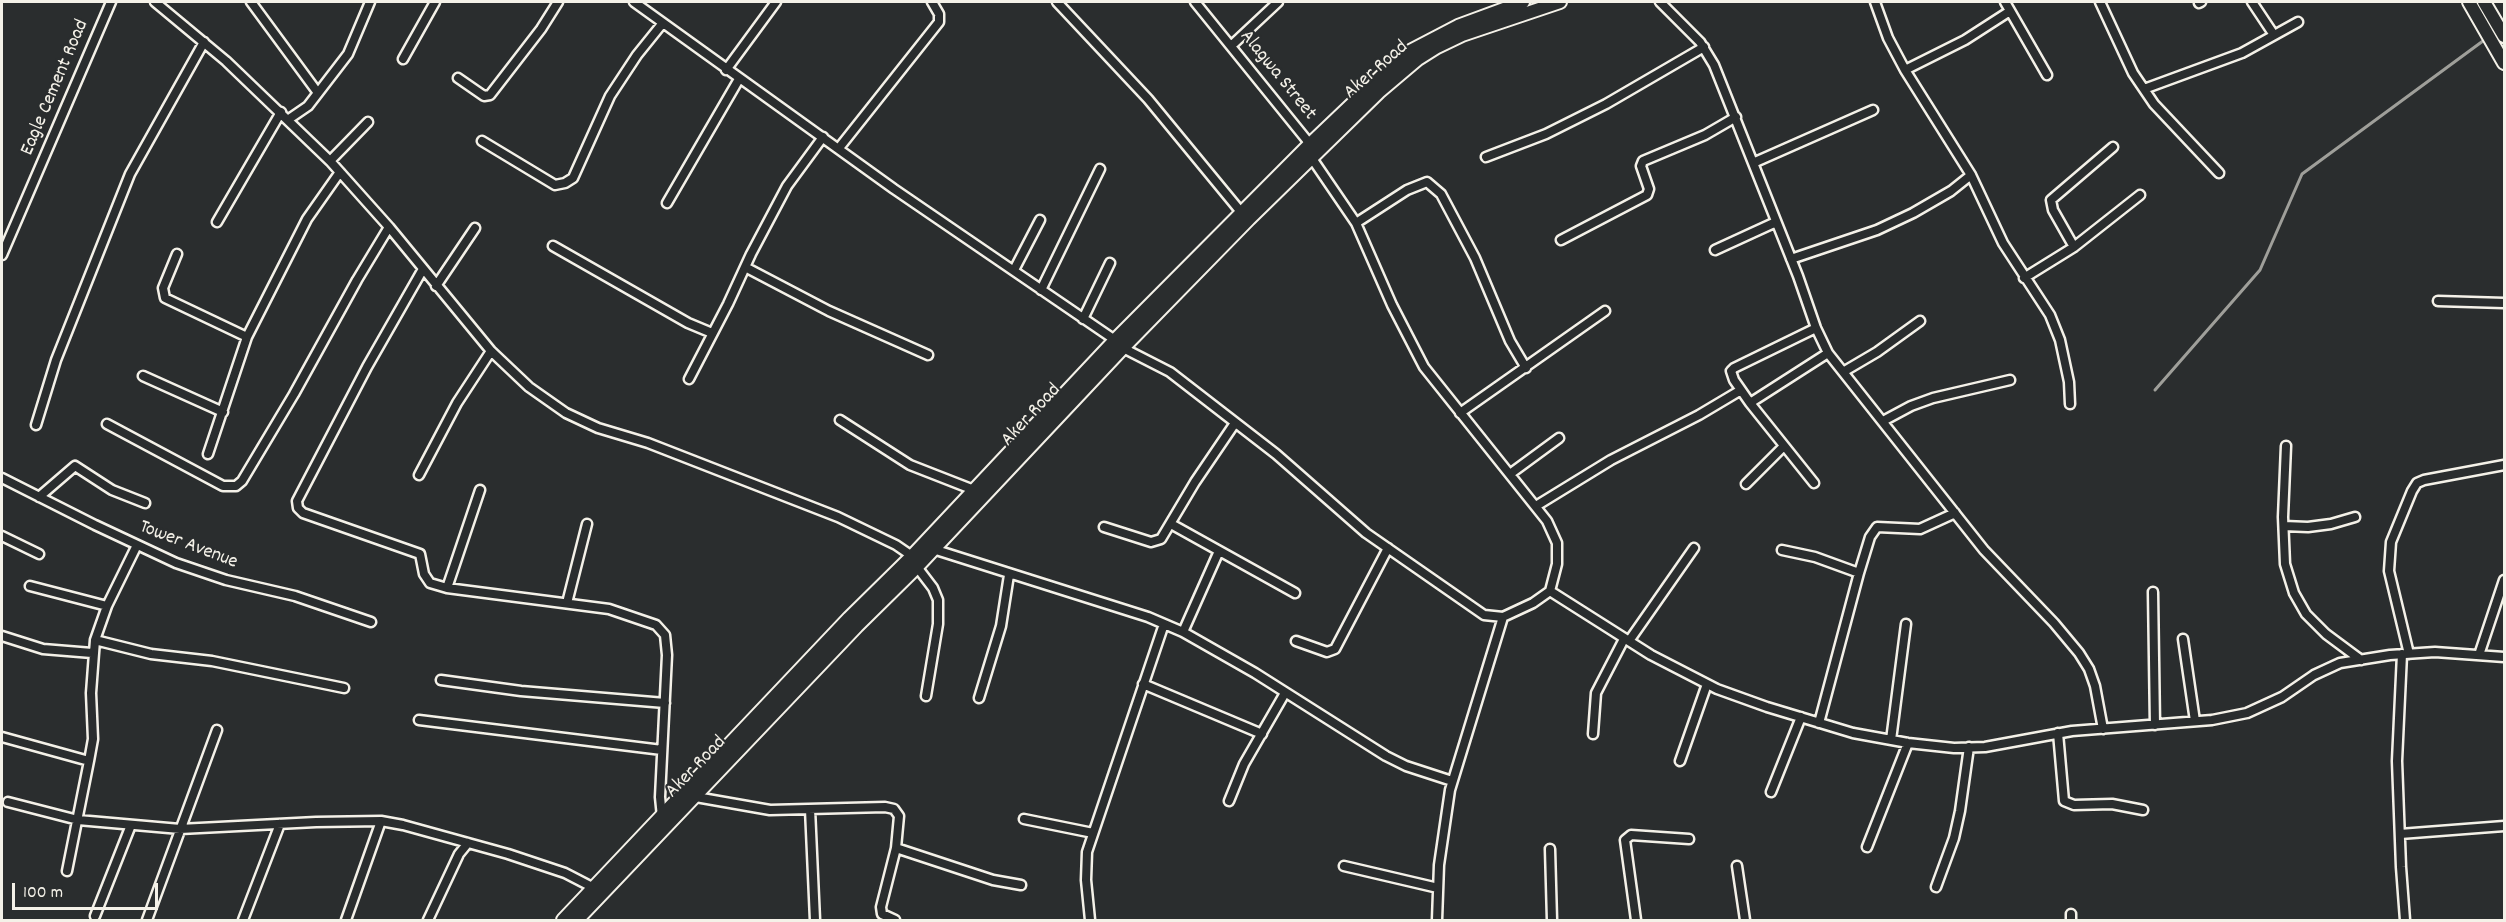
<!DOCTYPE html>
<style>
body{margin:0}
#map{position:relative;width:2506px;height:922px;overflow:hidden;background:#2a2d2e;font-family:Dekko,sans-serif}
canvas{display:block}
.frame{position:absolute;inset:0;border:3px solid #f4f1e8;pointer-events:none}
.scale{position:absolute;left:12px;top:883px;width:146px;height:27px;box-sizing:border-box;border:3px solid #f4f1e8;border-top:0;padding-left:8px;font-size:18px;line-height:21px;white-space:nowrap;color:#f4f1e8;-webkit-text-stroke:4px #2a2d2e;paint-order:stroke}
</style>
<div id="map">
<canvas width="2506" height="922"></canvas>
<div class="frame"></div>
<div class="scale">100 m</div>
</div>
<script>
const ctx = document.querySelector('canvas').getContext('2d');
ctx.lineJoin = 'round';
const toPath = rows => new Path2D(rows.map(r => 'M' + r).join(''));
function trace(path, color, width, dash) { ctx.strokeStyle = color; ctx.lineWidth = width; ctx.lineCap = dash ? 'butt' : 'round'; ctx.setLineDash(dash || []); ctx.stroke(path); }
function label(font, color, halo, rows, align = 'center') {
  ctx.font = font + ' Dekko,sans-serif'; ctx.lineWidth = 4.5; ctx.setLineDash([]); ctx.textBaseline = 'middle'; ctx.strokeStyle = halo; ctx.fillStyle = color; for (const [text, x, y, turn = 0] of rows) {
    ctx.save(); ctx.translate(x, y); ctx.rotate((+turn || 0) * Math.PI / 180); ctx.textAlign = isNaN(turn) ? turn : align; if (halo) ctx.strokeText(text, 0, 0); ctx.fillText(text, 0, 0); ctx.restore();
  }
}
trace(toPath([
 [2155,390,2260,270,2302,174,2487,38]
]), '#9f9f9a', 3);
const street = toPath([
 [155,2,226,61,330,161,389,227,491,351,529,387,566,413,598,428,648,443,838,517,896,545,912,556],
 [251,2,318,93],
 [634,2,894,189,1115,340],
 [1057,2,1148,99,1241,212],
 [1195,2,1310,144],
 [1660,2,1700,42,1714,65,1798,276,1816,328,1828,353,1984,550,2054,623,2079,653,2089,669,2095,686,2103,729],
 [1875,2,1888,38,1905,70,1971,175,2003,243,2050,315,2060,340,2069,382,2070,404],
 [2005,2,2047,75],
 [2100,2,2133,73,2154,104,2219,173],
 [2252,2,2274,35],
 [2199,3,2201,2],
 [1231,46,1278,2],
 [403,59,435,2],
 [726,70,776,2],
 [1905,70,1965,40,2010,11],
 [458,78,484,96,490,95,541,29,558,2],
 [2144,89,2242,53,2298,22],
 [289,119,308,106,348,54,370,2],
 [482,141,555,185,565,183,573,178,610,96,637,55,662,24],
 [839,148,939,22,939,14,932,2],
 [1486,157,1546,134,1606,104,1704,47],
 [330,161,368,122],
 [1753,163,1873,110],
 [667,203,739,79],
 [217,222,281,112],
 [1356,223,1407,190,1427,182,1441,194,1475,258,1510,341,1526,368],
 [1561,240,1647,195,1649,189,1641,166,1643,161,1705,135,1736,117],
 [553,246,688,323,712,333],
 [2074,247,2053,210,2051,200,2113,147],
 [1715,250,1776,222],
 [177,254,163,288,165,298,247,337],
 [2,255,111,2],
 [1791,259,1877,230,1913,213,1951,191,1971,175],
 [745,267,829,311,928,355],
 [423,269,367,367,297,501,298,508,303,513,420,554,424,574,430,583,447,588,609,609,656,625,665,635,667,655,660,797,662,817],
 [1014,270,1040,220],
 [2024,278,2074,247,2140,195],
 [436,286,475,228],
 [1041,290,1100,169],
 [2438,301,2504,303],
 [1083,319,1110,263],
 [1816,328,1734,368,1731,371,1734,380,1750,403,1828,353],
 [1123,348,1170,372,1276,454,1366,533,1484,615,1503,617,1533,603,1550,591,1557,564,1557,543,1547,521,1424,367,1392,305,1356,223,1311,157],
 [1843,372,1877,352,1920,321],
 [143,376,223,412],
 [689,379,728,304,751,254,787,186,823,137],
 [1750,403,1814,483],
 [1460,413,1605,311],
 [840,420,910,465,974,490],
 [1883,421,1911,406,1933,398,2010,380],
 [107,424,223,486,236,486,242,481,294,394,357,280,389,227],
 [36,425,56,360,130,174,204,42],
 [2286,446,2283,517,2285,564,2294,593,2306,614,2326,634,2361,660],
 [208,454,247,337,307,219,340,172],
 [1510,474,1559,438],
 [419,475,457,403,491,351],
 [2,478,95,525,176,563,226,580,295,596,371,622],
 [1746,484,1784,446],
 [39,497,75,466,112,490,145,503],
 [1536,506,1611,460,1699,415,1741,390],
 [1171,524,1295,593],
 [2284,526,2308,527,2331,524,2355,517],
 [1104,527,1151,542,1161,539,1195,482,1235,423],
 [2,536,39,554],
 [933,549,1148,617,1183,632,1255,673,1386,756,1406,766,1452,781],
 [1782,550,1815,557,1859,573],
 [917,567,933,588,938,600,938,624,926,696],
 [30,586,107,606],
 [447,588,480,490],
 [1550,591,1651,655,1717,689,1767,707,1853,733,1908,743,1954,748,1985,747,2072,731,2212,720,2247,713,2282,697,2314,675,2340,663,2390,655,2435,652,2504,657],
 [2153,592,2155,725],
 [567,603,587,524],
 [1183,632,1219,551],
 [2,636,43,649,92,653],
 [2183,639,2195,721],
 [95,640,151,654,212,661,344,688],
 [1296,641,1327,652,1335,649,1388,548],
 [1629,641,1694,548],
 [2402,654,2397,761,2401,867,2405,920],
 [2409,654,2389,571,2391,542,2412,491,2417,483,2424,480,2504,465],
 [2479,655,2504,580],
 [441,680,521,691,665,703],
 [1143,684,1262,734],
 [979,698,1001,626,1009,575],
 [419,720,662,750],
 [1819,723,1859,573,1870,537,1877,527,1920,529,1955,513],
 [2058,733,2064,801,2074,805,2112,804,2143,810],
 [1593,734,1596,693,1624,639],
 [2,737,89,761,67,871],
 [1891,740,1906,624],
 [89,761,93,739,91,693,95,640,107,606,137,545],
 [1680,761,1707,684],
 [1771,792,1801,717],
 [696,797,770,810,885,807,894,809,899,816,896,848,881,907,882,914,895,920],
 [1229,801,1244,764,1285,693],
 [8,802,78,820,180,829,316,822,381,821,403,825,508,854,565,873,594,888],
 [810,809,815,920],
 [1024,819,1093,833],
 [2400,834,2504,826],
 [1867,847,1908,743],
 [896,848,993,880,1021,885],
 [1550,849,1552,920],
 [1344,866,1438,888],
 [1737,866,1745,920],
 [1936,887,1954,838,1960,811,1969,747],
 [95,916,131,825],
 [147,920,217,730],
 [243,920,280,824],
 [346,920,381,821],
 [428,920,459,854,468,843],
 [1090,920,1086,880,1087,852,1164,624],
 [1437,920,1439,865,1450,790,1503,617],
 [1636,920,1625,840,1631,835,1689,839],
 [2071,920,2071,914]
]);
const secondary = toPath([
 [2469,2,2504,63],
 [2484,2,2504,36],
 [563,920,849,618,912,556,1115,340,1310,144,1394,64,1412,50,1458,26,1523,2],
 [577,920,857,626,917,567,1123,348,1249,219,1379,92,1418,59,1437,47,1462,35,1560,2]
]);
trace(street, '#f4f1e8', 13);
trace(secondary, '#f4f1e8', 16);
trace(street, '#2a2d2e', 8);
trace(secondary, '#2a2d2e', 12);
label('20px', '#f4f1e8', '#2a2d2e', [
 ["Aker Road",1377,71,-41],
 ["Alagwa Street",1277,76,51],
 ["Eagle Cement Road",56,88,-67],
 ["Aker Road",1032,416,-47],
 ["Tower Avenue",188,546,21],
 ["Aker Road",697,768,-46]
]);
</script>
